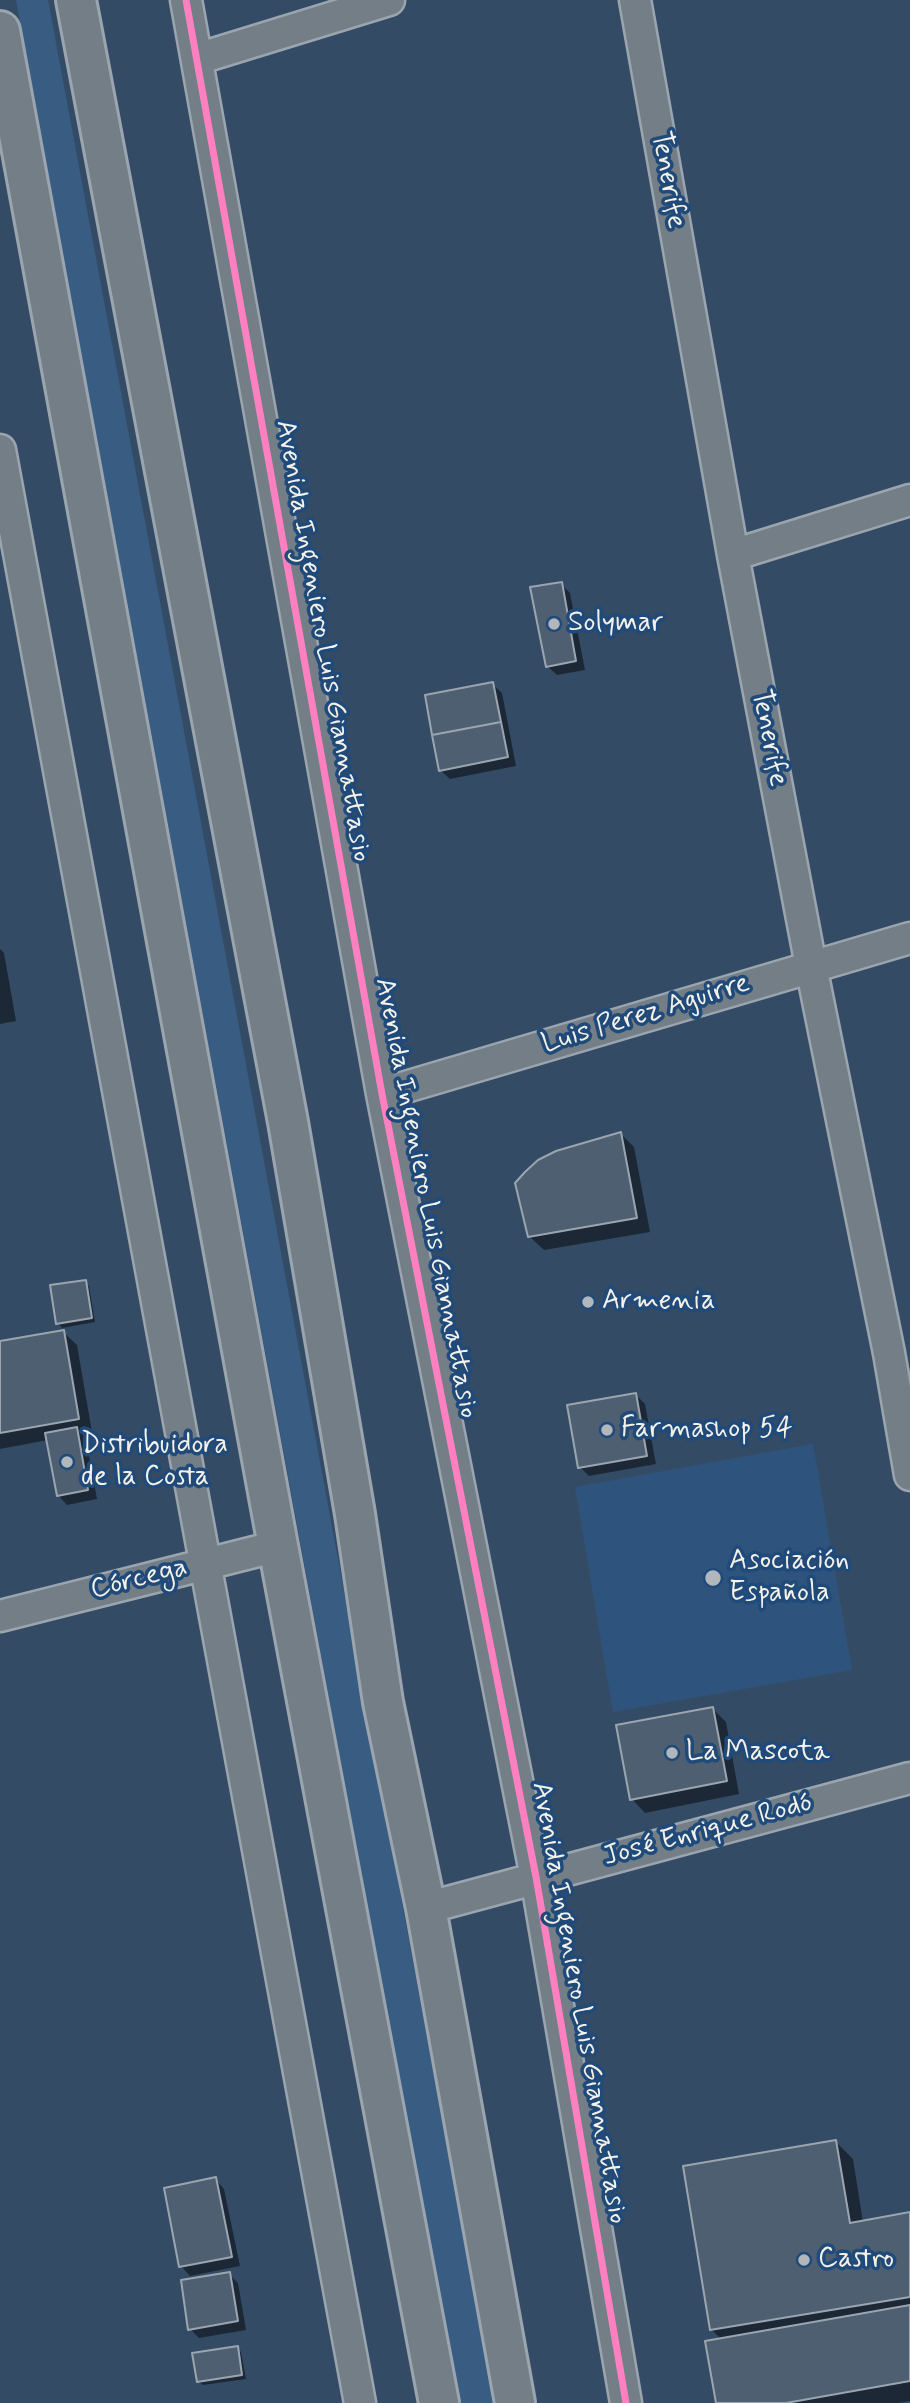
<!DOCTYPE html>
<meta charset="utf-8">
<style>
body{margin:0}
canvas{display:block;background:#344b65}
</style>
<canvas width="910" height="2403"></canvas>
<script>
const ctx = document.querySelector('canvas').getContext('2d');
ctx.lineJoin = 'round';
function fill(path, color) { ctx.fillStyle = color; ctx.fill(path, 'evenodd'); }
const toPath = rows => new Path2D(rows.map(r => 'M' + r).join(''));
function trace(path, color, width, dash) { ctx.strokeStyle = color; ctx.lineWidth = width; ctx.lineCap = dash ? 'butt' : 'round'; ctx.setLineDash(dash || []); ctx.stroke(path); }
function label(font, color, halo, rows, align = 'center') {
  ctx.font = font + ' Mynerve,sans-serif'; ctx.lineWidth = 7; ctx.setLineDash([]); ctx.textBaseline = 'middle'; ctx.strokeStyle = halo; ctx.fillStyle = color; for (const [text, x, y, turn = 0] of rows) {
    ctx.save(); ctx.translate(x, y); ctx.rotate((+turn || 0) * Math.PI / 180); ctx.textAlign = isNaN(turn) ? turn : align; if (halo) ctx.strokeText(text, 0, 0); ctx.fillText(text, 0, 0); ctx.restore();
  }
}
fill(toPath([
 [813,1444,852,1670,613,1712,575,1487]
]), '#2e547d');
fill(toPath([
 [16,0,48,0,495,2403,459,2403]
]), '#395c83');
fill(toPath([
 [561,584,570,593,585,670,557,675,547,666],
 [492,684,502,693,516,766,450,779,440,770],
 [0,949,4,953,16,1021,0,1024],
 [621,1134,634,1147,650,1232,544,1250,530,1237],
 [85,1282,89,1286,95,1322,62,1328,58,1323],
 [63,1332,77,1345,92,1432,82,1434,86,1439,97,1499,67,1505,58,1495,48,1440,0,1449,0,1343],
 [636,1395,645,1404,656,1464,589,1476,580,1467],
 [713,1709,726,1722,739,1794,645,1813,632,1799],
 [836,2142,853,2159,863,2222,910,2214,910,2401,898,2403,718,2403,721,2339,711,2329],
 [215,2179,224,2189,240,2266,190,2276,181,2266],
 [229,2274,238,2283,246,2330,199,2338,190,2329],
 [237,2348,241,2352,246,2379,203,2385,198,2381]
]), '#0007');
const building = toPath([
 [562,582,576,661,546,667,530,587,562,582],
 [493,682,501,722,432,735,425,695,493,682],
 [501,722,508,757,439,771,432,735,501,722],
 [621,1132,637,1218,528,1237,515,1183,525,1172,538,1160,556,1151,621,1132],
 [86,1280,92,1318,56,1324,50,1285,86,1280],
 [64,1330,79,1419,0,1433,0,1341,64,1330],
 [636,1393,647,1456,578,1468,567,1405,636,1393],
 [77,1427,88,1490,57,1496,45,1433,77,1427],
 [713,1707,727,1781,630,1800,616,1725,713,1707],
 [836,2140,850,2223,910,2212,910,2297,710,2330,683,2166,836,2140],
 [216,2177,232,2257,179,2267,164,2188,216,2177],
 [230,2272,238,2321,188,2330,181,2280,230,2272],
 [910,2305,910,2381,786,2403,716,2403,705,2341,910,2305],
 [238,2346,242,2375,197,2382,192,2353,238,2346]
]);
fill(building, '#4e5f72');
trace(building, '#9ba5af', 2);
const minor = toPath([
 [186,0,382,1094,536,1877,626,2403],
 [635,0,733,555,811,966,889,1353,910,1475],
 [197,59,389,0],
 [0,450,360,2403],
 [733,555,910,500],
 [382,1094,910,938],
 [0,1616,278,1546],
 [426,1908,910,1778]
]);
const primary = toPath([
 [76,0,288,1122,355,1514,383,1702,426,1908,515,2403],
 [0,31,278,1546,439,2403]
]);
trace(minor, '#9ba5af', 35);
trace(primary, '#9ba5af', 44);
trace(minor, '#737e87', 30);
trace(primary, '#737e87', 38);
trace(toPath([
 [186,0,382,1094,536,1877,626,2403]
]), '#ff80c0', 7);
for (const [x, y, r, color] of [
 [554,624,7,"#b1b7ba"],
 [588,1302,7,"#b1b7ba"],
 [607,1430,7,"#b1b7ba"],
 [67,1462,7,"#b1b7ba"],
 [713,1578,9,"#b1b7ba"],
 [672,1753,7,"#b1b7ba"],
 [804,2260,7,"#b1b7ba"]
]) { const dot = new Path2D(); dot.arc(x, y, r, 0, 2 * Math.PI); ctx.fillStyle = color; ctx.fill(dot); trace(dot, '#1f4a7a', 2.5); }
label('28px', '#f4f1e8', '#1f4a7a', [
 ["Tenerife",667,180,80],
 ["Avenida Ingeniero Luis Giannattasio",322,641,80],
 ["Tenerife",768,738,79],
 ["Luis Perez Aguirre",646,1015,-17],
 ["Avenida Ingeniero Luis Giannattasio",425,1198,79],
 ["Córcega",139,1580,-14],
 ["José Enrique Rodó",708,1831,-15],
 ["Avenida Ingeniero Luis Giannattasio",578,2003,80]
]);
label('28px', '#f4f1e8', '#1f4a7a', [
 ["Solymar",568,624],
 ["Armenia",602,1302],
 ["Farmashop 54",621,1430],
 ["Distribuidora",81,1446],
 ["de la Costa",81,1478],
 ["Asociación",729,1562],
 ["Española",729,1594],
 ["La Mascota",686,1753],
 ["Castro",818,2260]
], 'left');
</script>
